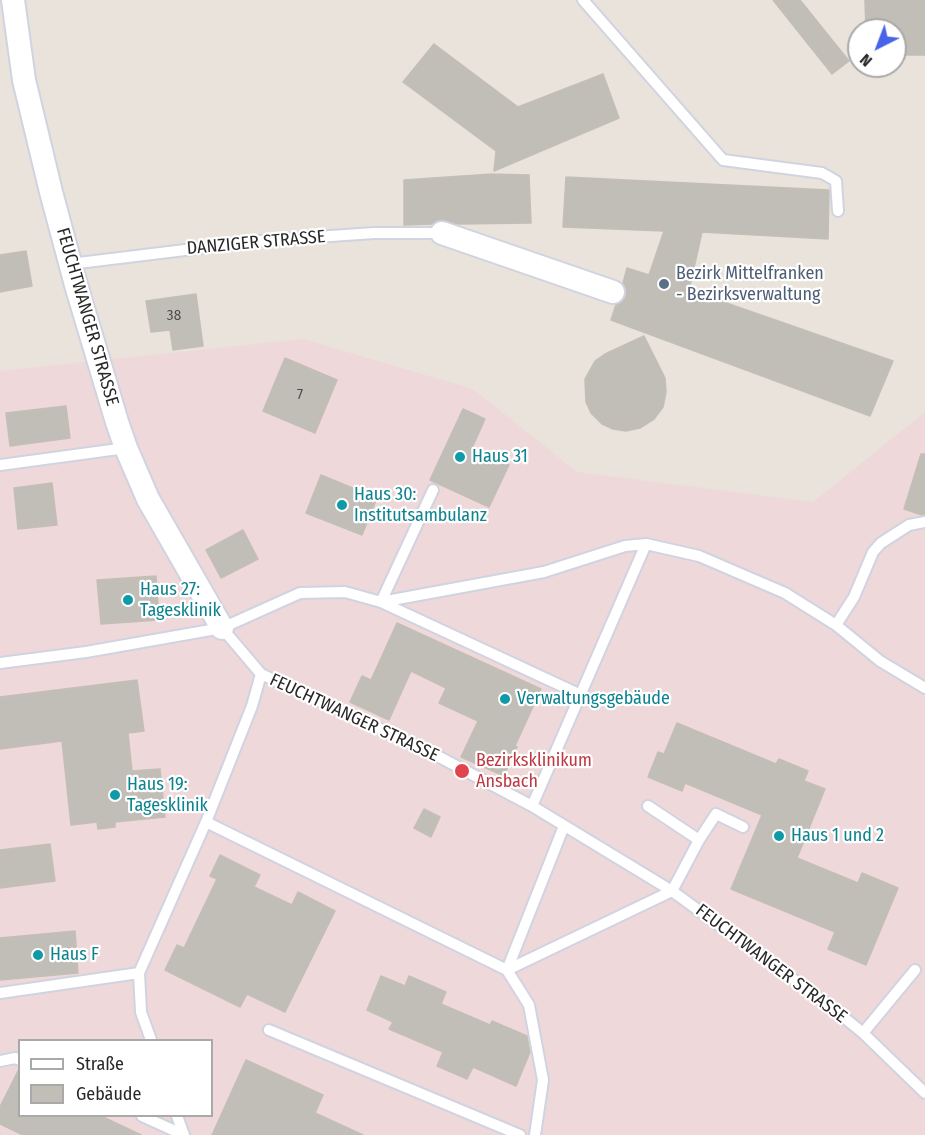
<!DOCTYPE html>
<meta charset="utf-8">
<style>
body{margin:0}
#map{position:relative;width:925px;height:1135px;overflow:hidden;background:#e9e3db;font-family:"Fira Sans Condensed",sans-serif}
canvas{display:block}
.legend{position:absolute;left:18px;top:1039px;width:195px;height:78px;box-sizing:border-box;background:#fff;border:2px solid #a9a9a9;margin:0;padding:8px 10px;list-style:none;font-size:18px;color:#282828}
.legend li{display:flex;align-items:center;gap:12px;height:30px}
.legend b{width:30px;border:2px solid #a9a9a9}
.north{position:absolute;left:847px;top:18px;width:60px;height:60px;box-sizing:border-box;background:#fff;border:2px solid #a9a9a9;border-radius:50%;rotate:222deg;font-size:16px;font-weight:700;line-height:24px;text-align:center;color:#282828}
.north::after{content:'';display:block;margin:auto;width:21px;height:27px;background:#4863e9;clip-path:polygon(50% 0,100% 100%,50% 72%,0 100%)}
</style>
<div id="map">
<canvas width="925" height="1135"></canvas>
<ul class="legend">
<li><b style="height:8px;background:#fff"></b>Straße</li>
<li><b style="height:16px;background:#c1bdb7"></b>Gebäude</li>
</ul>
<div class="north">N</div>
</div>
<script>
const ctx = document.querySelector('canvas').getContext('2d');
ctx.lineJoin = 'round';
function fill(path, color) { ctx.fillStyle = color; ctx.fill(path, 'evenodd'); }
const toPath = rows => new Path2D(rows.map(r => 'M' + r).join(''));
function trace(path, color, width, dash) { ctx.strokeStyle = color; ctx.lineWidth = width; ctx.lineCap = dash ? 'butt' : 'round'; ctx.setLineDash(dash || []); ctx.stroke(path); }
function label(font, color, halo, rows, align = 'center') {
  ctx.font = font + ' "Fira Sans Condensed",sans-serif'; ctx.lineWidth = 4.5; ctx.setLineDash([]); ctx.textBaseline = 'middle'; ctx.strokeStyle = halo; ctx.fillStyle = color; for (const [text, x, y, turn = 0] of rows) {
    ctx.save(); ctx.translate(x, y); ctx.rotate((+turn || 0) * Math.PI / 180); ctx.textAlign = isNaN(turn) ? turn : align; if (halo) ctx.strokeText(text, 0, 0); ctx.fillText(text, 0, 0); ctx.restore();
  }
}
fill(toPath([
 [303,339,473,389,577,472,813,502,925,412,925,1135,0,1135,0,371],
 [20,1040,212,1040,212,1116,20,1116]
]), '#efd8d9');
const building = toPath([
 [773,0,800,0,849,61,832,74,773,0],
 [865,0,925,0,925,55,895,55,895,30,866,30,865,0],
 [434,44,518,107,603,74,619,118,494,171,496,151,403,82,434,44],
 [492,174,529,175,531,223,458,224,440,220,432,224,404,225,404,180,492,174],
 [566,177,829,190,828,239,702,232,689,290,893,361,870,416,611,320,616,305,622,302,626,296,626,289,623,283,627,268,649,275,664,231,563,227,566,177],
 [26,251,32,286,0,292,0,255,26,251],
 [196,294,203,346,173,350,170,330,151,332,146,301,196,294],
 [644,336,665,378,666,392,663,407,654,419,640,428,626,431,613,429,602,424,591,413,586,402,585,379,595,361,605,354,644,336],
 [285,358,337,380,315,433,263,411,285,358],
 [66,406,70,438,10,446,6,413,66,406],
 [463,409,485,419,472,448,509,465,489,507,430,480,463,409],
 [921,454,925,454,925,515,922,515,904,509,921,454],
 [321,475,377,498,362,535,306,513,321,475],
 [52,483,57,525,18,529,14,488,52,483],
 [243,530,258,559,221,578,206,550,243,530],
 [156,576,159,620,101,624,97,580,156,576],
 [397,623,541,689,515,746,517,747,504,776,461,757,478,721,439,703,446,688,411,671,389,720,350,702,362,676,371,680,397,623],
 [137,680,144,731,128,733,132,771,160,769,165,817,115,822,115,827,98,829,97,822,71,825,62,741,0,749,0,697,137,680],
 [677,723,776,764,779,759,808,771,804,781,825,789,797,858,858,883,862,873,898,888,866,965,828,949,835,932,731,889,762,815,685,783,682,791,648,777,658,752,664,754,677,723],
 [424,809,440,817,431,837,414,828,424,809],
 [50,844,55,881,0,888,0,850,50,844],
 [220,855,260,875,254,887,292,905,298,892,335,911,285,1012,247,994,240,1007,165,970,177,945,184,948,217,879,210,876,220,855],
 [75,931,78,973,0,980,0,938,75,931],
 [381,976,405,986,409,976,446,992,441,1004,490,1025,492,1021,527,1036,530,1052,516,1086,473,1067,467,1079,437,1066,443,1052,389,1029,393,1022,367,1010,381,976],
 [246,1060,323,1095,315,1113,363,1135,212,1135,246,1060],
 [20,1067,20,1116,101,1116,141,1135,23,1135,0,1124,0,1107,20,1067]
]);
fill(building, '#c1bdb7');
trace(building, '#c4bfb5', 1.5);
const lane = toPath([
 [583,0,723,160,822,173,836,181,838,211],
 [70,264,259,241,374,233,442,233],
 [0,465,126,448],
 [433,490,381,602,581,695],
 [836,625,854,597,873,552,881,543,909,525,925,522],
 [222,628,261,674,428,751,532,806,672,891,830,1006,863,1033,925,1093],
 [0,663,86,652,222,628,300,593,345,592,381,602,544,572,625,546,646,544,699,556,785,593,836,625,880,661,925,688],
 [532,806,646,544],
 [206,822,507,970,529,1005,543,1080,535,1135],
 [699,840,716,814,743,827],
 [507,970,672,891,699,840,648,806],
 [507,970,564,826],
 [0,993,139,973],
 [269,1030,520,1135],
 [863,1033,915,970],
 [151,1040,141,1012,139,973,206,822,252,706,261,674],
 [0,1061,15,1058,20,1060],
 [142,1116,184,1135],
 [177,1116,184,1135]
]);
const street = toPath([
 [13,0,24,80,51,192,76,285,117,422,126,448,148,499,222,628],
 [442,233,613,292]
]);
trace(lane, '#d0d3e0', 14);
trace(street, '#d0d3e0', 26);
trace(lane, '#fff', 10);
trace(street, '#fff', 22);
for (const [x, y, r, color] of [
 [664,284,6,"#5c6f8a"],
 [460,457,6,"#0f9aa8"],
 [342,505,6,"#0f9aa8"],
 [128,600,6,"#0f9aa8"],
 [505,699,6,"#0f9aa8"],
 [462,771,8,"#e0444e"],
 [115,795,6,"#0f9aa8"],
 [779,836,6,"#0f9aa8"],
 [38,955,6,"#0f9aa8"]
]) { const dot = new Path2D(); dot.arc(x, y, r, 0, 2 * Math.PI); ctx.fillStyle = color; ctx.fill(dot); trace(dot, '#fff', 2); }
label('15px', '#4e4d4c', null, [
 ["38",174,316],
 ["7",300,395]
]);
label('18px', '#282828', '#fff', [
 ["DANZIGER STRASSE",256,243,-5],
 ["FEUCHTWANGER STRASSE",87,317,74],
 ["FEUCHTWANGER STRASSE",354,718,25],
 ["FEUCHTWANGER STRASSE",771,964,37]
]);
label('18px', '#4e5e75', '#fff', [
 ["Bezirk Mittelfranken",676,274],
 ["- Bezirksverwaltung",676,295]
], 'left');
label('18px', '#0d838f', '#fff', [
 ["Haus 31",472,457],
 ["Haus 30:",354,495],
 ["Institutsambulanz",354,516],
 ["Haus 27:",140,590],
 ["Tagesklinik",140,611],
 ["Verwaltungsgebäude",517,699],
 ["Haus 19:",127,785],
 ["Tagesklinik",127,806],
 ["Haus 1 und 2",791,836],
 ["Haus F",50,955]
], 'left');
label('18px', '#be3a42', '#fff', [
 ["Bezirksklinikum",476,761],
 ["Ansbach",476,782]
], 'left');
</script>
